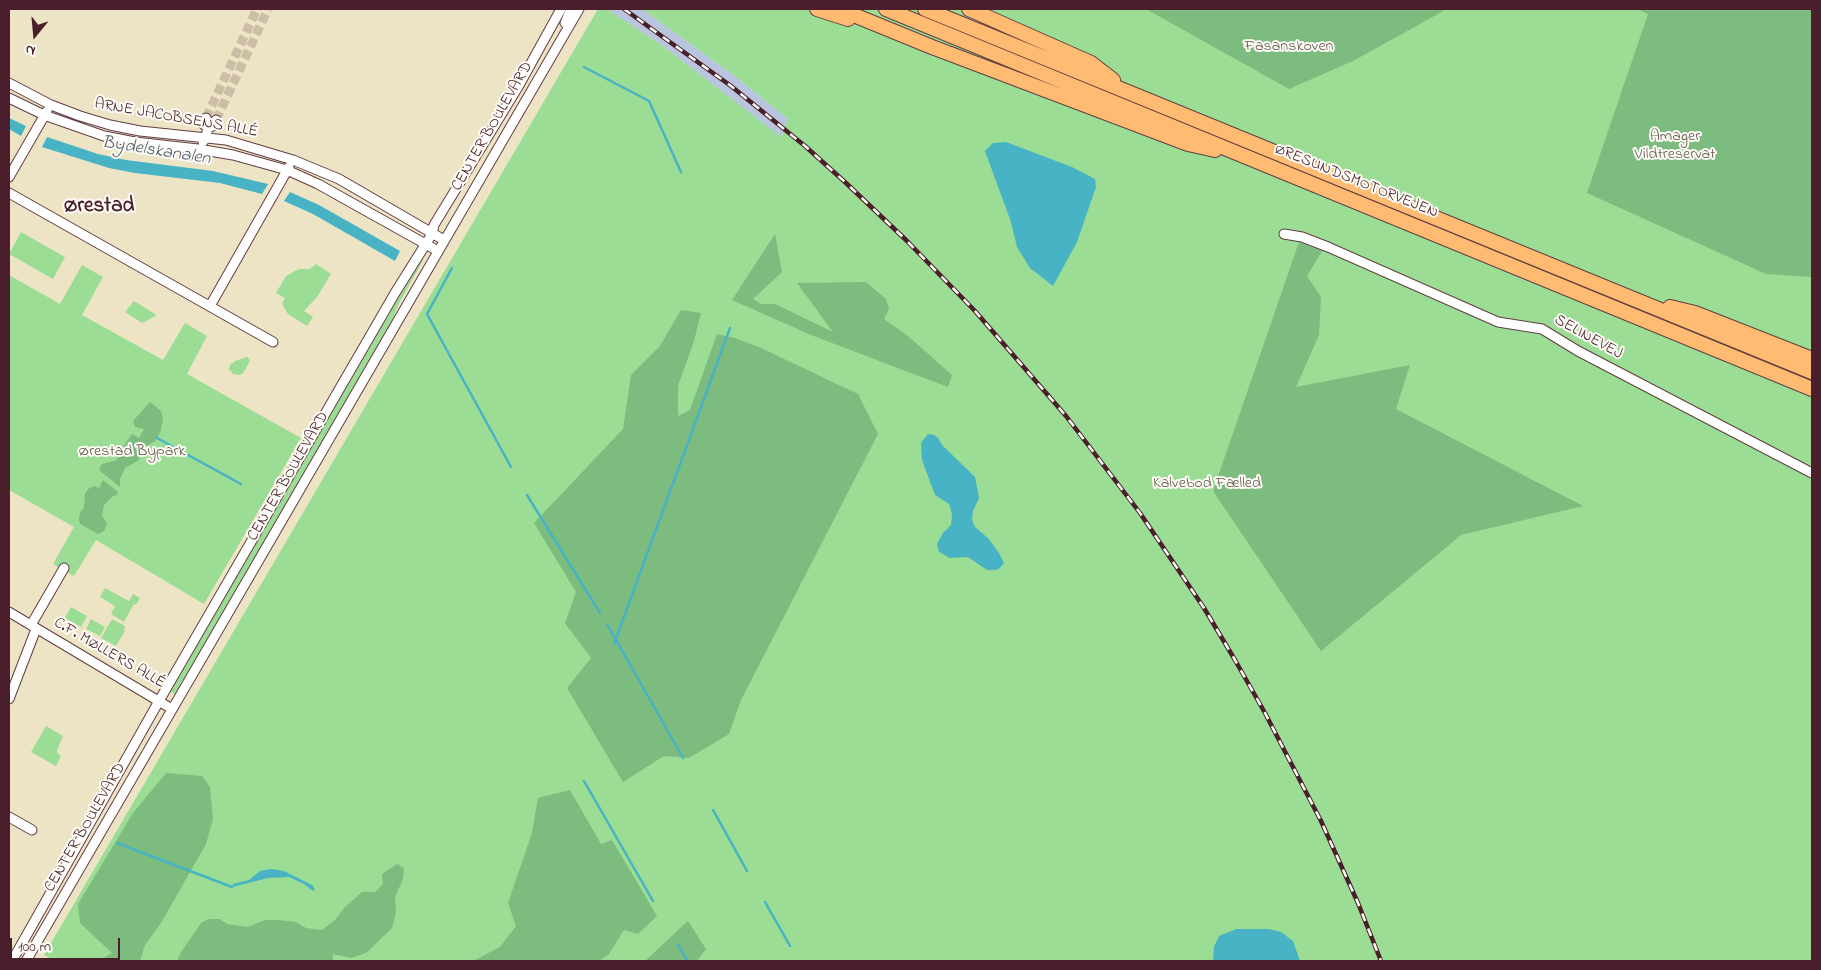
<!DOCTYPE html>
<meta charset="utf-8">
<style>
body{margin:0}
#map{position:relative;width:1821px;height:970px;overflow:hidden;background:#ede4c5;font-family:"Indie Flower",sans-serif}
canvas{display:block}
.frame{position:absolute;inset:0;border:10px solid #4a1f2b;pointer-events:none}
.north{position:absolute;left:10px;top:10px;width:50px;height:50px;-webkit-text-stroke:4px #fdfcf7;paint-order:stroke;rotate:197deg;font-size:14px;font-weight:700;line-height:20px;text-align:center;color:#4a1f2b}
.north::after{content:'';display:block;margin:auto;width:18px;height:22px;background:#4a1f2b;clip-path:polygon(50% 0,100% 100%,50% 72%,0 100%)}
.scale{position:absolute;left:10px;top:938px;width:110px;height:22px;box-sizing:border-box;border:2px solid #4a1f2b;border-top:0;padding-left:6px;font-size:15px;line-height:18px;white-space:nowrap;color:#4a1f2b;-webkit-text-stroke:4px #fdfcf7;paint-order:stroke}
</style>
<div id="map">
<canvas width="1821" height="970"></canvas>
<div class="frame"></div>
<div class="north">N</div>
<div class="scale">100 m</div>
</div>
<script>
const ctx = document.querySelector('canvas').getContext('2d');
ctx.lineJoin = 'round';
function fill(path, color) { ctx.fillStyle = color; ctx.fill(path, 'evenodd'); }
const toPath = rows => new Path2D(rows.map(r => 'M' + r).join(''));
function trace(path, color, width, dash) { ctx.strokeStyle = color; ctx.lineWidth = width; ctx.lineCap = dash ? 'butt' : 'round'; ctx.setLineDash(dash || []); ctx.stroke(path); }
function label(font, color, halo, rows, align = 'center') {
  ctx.font = font + ' "Indie Flower",sans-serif'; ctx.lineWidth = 4; ctx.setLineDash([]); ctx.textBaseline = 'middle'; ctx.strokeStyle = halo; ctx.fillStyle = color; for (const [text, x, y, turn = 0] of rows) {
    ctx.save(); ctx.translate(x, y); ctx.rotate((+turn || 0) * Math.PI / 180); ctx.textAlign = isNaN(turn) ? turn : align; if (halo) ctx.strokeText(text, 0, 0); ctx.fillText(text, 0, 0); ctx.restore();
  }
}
fill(toPath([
 [607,9,642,9,735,76,788,119,781,138,663,46]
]), '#b9c5de');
fill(toPath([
 [598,9,607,9,663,46,781,137,788,119,735,76,642,9,1812,9,1812,961,55,961,44,955],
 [21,232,65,257,53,279,9,254],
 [421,259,423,260,397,307,391,324,176,694,170,692],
 [316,264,331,274,317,297,304,311,313,317,307,326,288,314,282,304,285,298,276,293,286,276,299,269,310,269],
 [82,265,103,277,82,315,163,360,185,323,207,336,187,374,301,438,204,604,96,540,74,576,53,564,74,527,9,490,9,275,60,304],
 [134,301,155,314,156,316,142,323,125,312],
 [247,357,250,360,249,363,243,373,240,375,233,374,229,369,230,365,235,361],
 [105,588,129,601,133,594,140,598,136,605,134,604,124,622,111,614,115,606,100,597],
 [71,607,87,616,81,627,65,618],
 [91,619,105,627,100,636,86,629],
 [112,619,125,626,124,630,125,631,116,646,101,638],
 [46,726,63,736,57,750,58,754,61,756,56,766,31,752]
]), '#9bdd94');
fill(toPath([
 [1146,9,1447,9,1353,61,1289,89],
 [1637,9,1812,9,1812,277,1766,274,1587,193,1648,14],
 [775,234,782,272,753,299,761,304,775,304,833,332,797,283,866,282,886,299,889,309,884,319,908,336,952,375,948,387,811,335,732,300],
 [1299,242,1322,251,1307,276,1321,297,1319,335,1296,387,1410,365,1396,409,1583,506,1461,535,1321,651,1213,491],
 [681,310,701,313,694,341,678,386,678,416,690,410,717,334,735,338,761,348,858,394,878,434,741,700,729,734,689,758,664,756,623,782,567,688,591,658,565,623,576,592,534,523,623,429,631,375,660,346],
 [150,402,161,411,163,420,160,433,155,441,140,450,139,460,125,468,120,479,120,487,99,470,102,464,117,460,118,454,132,434,139,438,144,429,135,427,133,421],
 [103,480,118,492,117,495,113,496,104,505,102,515,107,524,104,531,98,534,80,524,79,520,80,513,84,507,85,494,88,489,94,486,99,488],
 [166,773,202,776,210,787,213,819,206,844,161,923,145,945,140,961,98,961,112,953,80,923,78,904,133,813],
 [570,790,601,844,612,840,657,916,638,934,624,930,609,954,599,961,473,961,500,947,516,926,508,903,532,833,538,798],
 [397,864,404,868,403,879,395,897,396,912,392,928,366,953,351,958,333,954,333,961,177,961,181,952,202,922,209,919,220,919,227,924,248,927,265,920,278,920,296,922,306,928,322,930,335,920,345,907,362,892,375,892,383,884,382,874],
 [688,921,706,949,697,961,645,961]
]), '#7cbc7e');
fill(toPath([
 [9,118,26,126,21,136,9,129],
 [47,137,98,154,126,160,213,171,268,184,262,194,220,183,135,173,109,168,42,147],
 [1006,142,1072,167,1095,179,1096,187,1077,242,1053,286,1030,268,1017,247,1011,222,985,151,993,143],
 [290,192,319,205,400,251,395,261,313,214,284,201],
 [928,434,934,435,938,438,942,445,975,477,979,498,973,511,972,520,975,527,989,539,999,553,1004,563,1000,568,996,570,987,570,968,557,950,558,939,552,937,544,943,533,951,525,952,514,949,504,935,495,922,460,921,443],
 [271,869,284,871,312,885,315,889,313,891,304,884,289,877,268,878,232,887,233,884,249,880,260,871],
 [1236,929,1269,929,1281,932,1293,941,1300,961,1213,961,1214,947,1219,936]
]), '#47b3c4');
trace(toPath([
 [584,67,649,101,681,172],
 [452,268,427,314,511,467],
 [157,438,241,484],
 [527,495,600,613],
 [607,624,683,758],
 [614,644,730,328],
 [584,781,653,901],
 [713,810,747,871],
 [117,843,232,887],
 [765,902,790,946],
 [678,944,687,961]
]), '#47b3c4', 2.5);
trace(toPath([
 [206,118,257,9],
 [216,120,268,9]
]), '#ccbda6', 9, [9, 4.5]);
const minor = toPath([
 [565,23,571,9],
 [9,83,51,105,80,116,110,125,140,131,226,140,293,160,339,179,444,240],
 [9,98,44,115,104,136,135,142,198,149,233,155,287,170,318,184,438,251],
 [208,127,213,126,216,120],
 [203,142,206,137,208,127,203,124,206,118],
 [9,177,47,111],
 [9,193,273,342],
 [1284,234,1302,237,1328,247,1498,322,1542,329,1578,351,1812,473],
 [210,306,289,167],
 [9,612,172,709],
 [31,625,64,568],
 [9,699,36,629],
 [9,817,32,830],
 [12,961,159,701,395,293,432,234,434,225,518,87,561,9],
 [26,961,579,9]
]);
const highway = toPath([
 [817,9,848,19],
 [839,9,932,47,1188,144,1215,150],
 [886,9,1812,389],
 [925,9,1812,372],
 [969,9,1091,63,1113,80],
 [1670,307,1695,313,1812,359]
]);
trace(minor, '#623d42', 11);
trace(highway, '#623d42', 16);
trace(minor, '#fff', 9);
trace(highway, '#ffbb71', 14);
const rail = toPath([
 [624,9,731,86,805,146,846,183,907,241,975,311,1066,416,1140,513,1204,608,1235,660,1265,713,1321,821,1358,903,1381,961]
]);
trace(rail, '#4a1f2b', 4.5);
trace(rail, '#fdfcf7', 2.5, [8]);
label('16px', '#62584a', '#fdfcf7', [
 ["Fasanskoven",1289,47],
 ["Amager",1675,137],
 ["Vildtreservat",1675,155],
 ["Ørestad Bypark",132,452],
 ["Kalvebod Fælled",1207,484]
]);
label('16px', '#4a1f2b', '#fdfcf7', [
 ["ARNE JACOBSENS ALLÉ",176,119,10],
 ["CENTER BOULEVARD",493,127,-60],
 ["ØRESUNDSMOTORVEJEN",1356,182,22],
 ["SELINEVEJ",1588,338,29],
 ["CENTER BOULEVARD",289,477,-60],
 ["C.F. MØLLERS ALLÉ",109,654,30],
 ["CENTER BOULEVARD",86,828,-60]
]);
label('italic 18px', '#495a68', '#fdfcf7', [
 ["Bydelskanalen",156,152,9]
]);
label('bold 21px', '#4a1f2b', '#fdfcf7', [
 ["Ørestad",99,208]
]);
</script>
